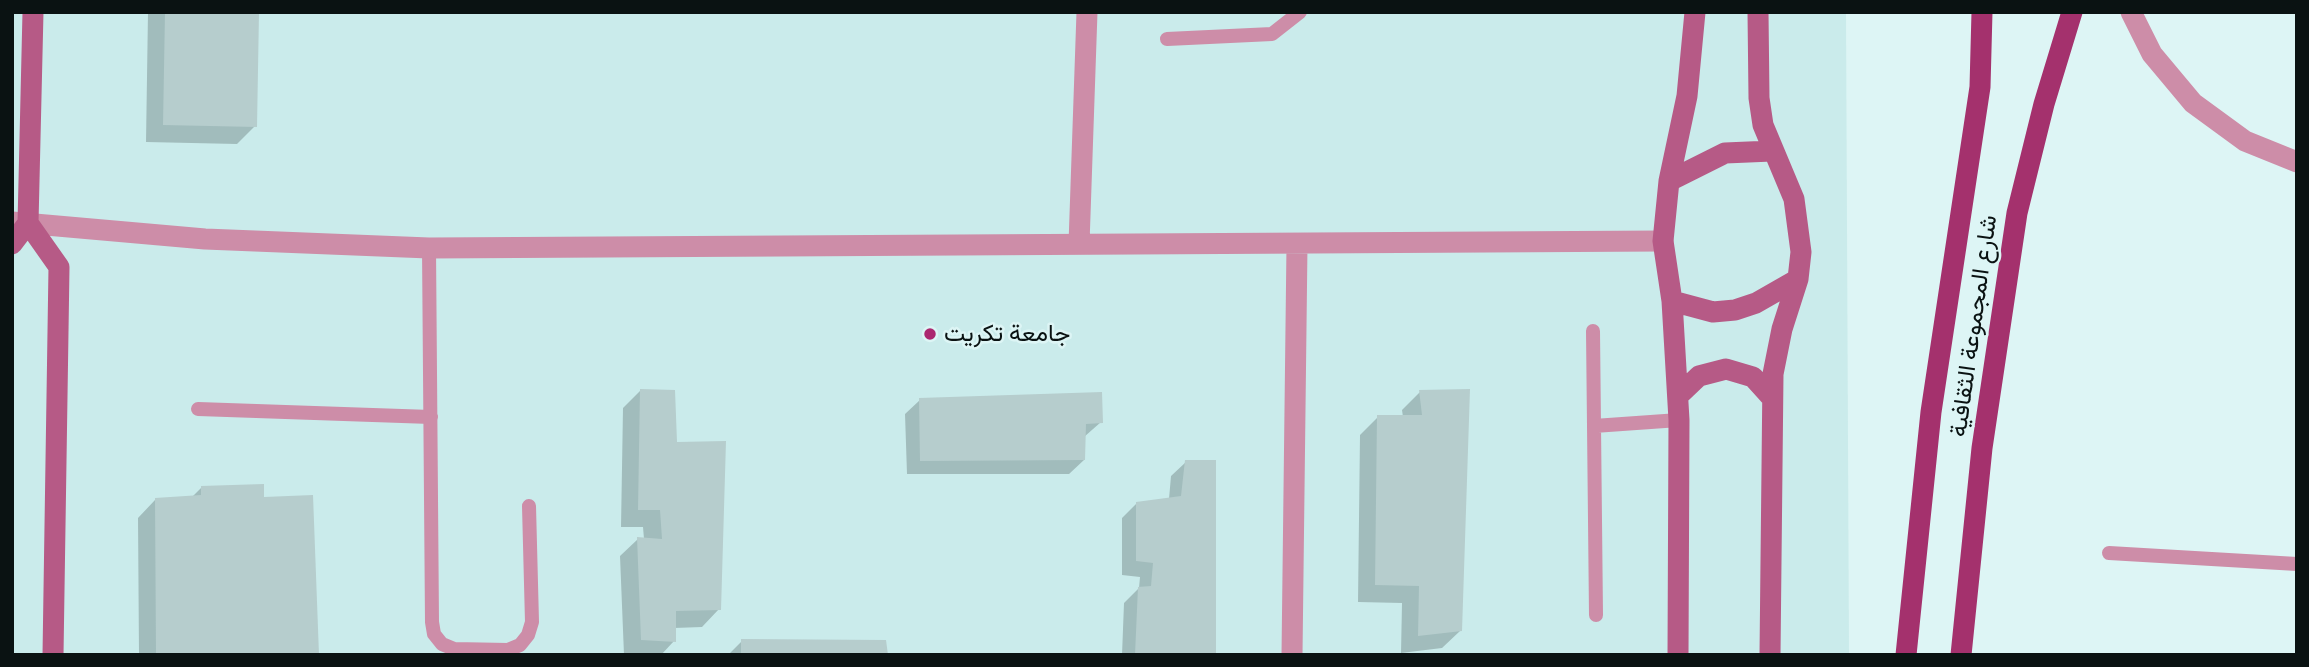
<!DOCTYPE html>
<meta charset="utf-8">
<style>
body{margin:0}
#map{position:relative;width:2309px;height:667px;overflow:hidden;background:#ddf5f5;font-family:Karla,sans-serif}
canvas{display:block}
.frame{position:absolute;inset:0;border:14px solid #0a1212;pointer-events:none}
</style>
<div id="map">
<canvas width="2309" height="667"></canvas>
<div class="frame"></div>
</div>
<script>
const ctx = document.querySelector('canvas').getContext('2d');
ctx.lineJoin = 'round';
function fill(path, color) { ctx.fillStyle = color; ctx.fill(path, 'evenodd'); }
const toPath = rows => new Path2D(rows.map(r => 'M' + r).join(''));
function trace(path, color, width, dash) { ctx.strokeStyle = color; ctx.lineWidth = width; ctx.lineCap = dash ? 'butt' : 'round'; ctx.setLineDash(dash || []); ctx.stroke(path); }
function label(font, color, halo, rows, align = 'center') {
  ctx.font = font + ' Karla,Vazirmatn,sans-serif'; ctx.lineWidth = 5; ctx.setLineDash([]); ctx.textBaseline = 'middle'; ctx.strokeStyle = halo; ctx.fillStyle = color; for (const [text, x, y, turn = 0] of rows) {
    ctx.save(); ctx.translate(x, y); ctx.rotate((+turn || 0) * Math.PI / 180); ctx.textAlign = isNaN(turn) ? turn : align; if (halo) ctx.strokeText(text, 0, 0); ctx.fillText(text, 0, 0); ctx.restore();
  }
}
fill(toPath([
 [12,12,1846,12,1849,655,12,655]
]), '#caebeb');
fill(toPath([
 [148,12,257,12,255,126,237,144,146,142],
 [641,390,675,443,719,609,702,627,674,628,674,641,661,655,624,655,620,556,638,539,644,539,643,527,621,527,623,408],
 [1420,392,1460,631,1442,648,1401,653,1402,603,1358,602,1360,435,1378,417,1403,417,1402,410],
 [920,400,1101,422,1084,437,1084,460,1069,474,907,474,905,414],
 [1186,462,1214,655,1122,655,1124,603,1139,588,1140,577,1122,575,1122,518,1137,503,1169,499,1171,476],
 [202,487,263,498,317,655,139,655,138,518,155,500,192,497],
 [742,641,886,655,728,655]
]), '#0003');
fill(toPath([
 [165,12,259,12,257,127,163,125],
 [640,389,675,390,677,442,726,441,721,610,676,611,676,642,641,640,637,537,662,539,660,510,638,510],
 [1470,389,1462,631,1418,636,1419,586,1375,585,1377,415,1422,415,1419,390],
 [1102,392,1103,423,1086,424,1085,460,920,461,919,398],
 [1185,460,1216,460,1216,655,1135,655,1138,587,1151,586,1153,563,1136,561,1136,502,1181,496],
 [264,484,264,497,313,495,319,655,156,655,155,498,201,495,201,486],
 [741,639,886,640,888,655,741,655]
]), '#b6cdcd');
trace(toPath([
 [1167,39,1272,34,1300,12],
 [429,248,432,622,434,634,442,644,454,649,508,650,520,645,528,635,532,622,529,506],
 [1593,331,1596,615],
 [198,409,431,417],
 [1594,426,1679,420],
 [2109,553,2297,564]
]), '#cd8da8', 14);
trace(toPath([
 [2131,12,2152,54,2193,103,2245,141,2297,162],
 [12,222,205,239,429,248,1663,241],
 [1079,244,1087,12],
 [1292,655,1297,245]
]), '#cd8da8', 21);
trace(toPath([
 [1758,12,1759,98,1763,125,1794,199,1801,252,1798,279,1782,329,1773,374,1770,655],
 [1669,181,1725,153,1772,151],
 [28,223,33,12],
 [12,244,28,223,59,267,53,655],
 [1672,301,1713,312,1735,310,1756,303,1798,279],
 [1678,396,1699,376,1726,369,1753,377,1772,398],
 [1678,655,1679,420,1672,301,1663,241,1669,181,1687,96,1695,12]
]), '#b65a86', 21);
trace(toPath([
 [1906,655,1931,412,1980,87,1982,12],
 [1961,655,1982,448,2017,213,2044,104,2072,12]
]), '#a4316d', 21);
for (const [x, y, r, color] of [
 [930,334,7,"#ab276f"]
]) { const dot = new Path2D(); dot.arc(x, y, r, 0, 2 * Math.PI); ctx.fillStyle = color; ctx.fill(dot); trace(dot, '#ddf5f5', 2.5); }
label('24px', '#0a1212', '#ddf5f5', [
 ["شارع المجموعة الثقافية",1974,326,-82]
]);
label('24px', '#0a1212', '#ddf5f5', [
 ["جامعة تكريت",944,334]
], 'left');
</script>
